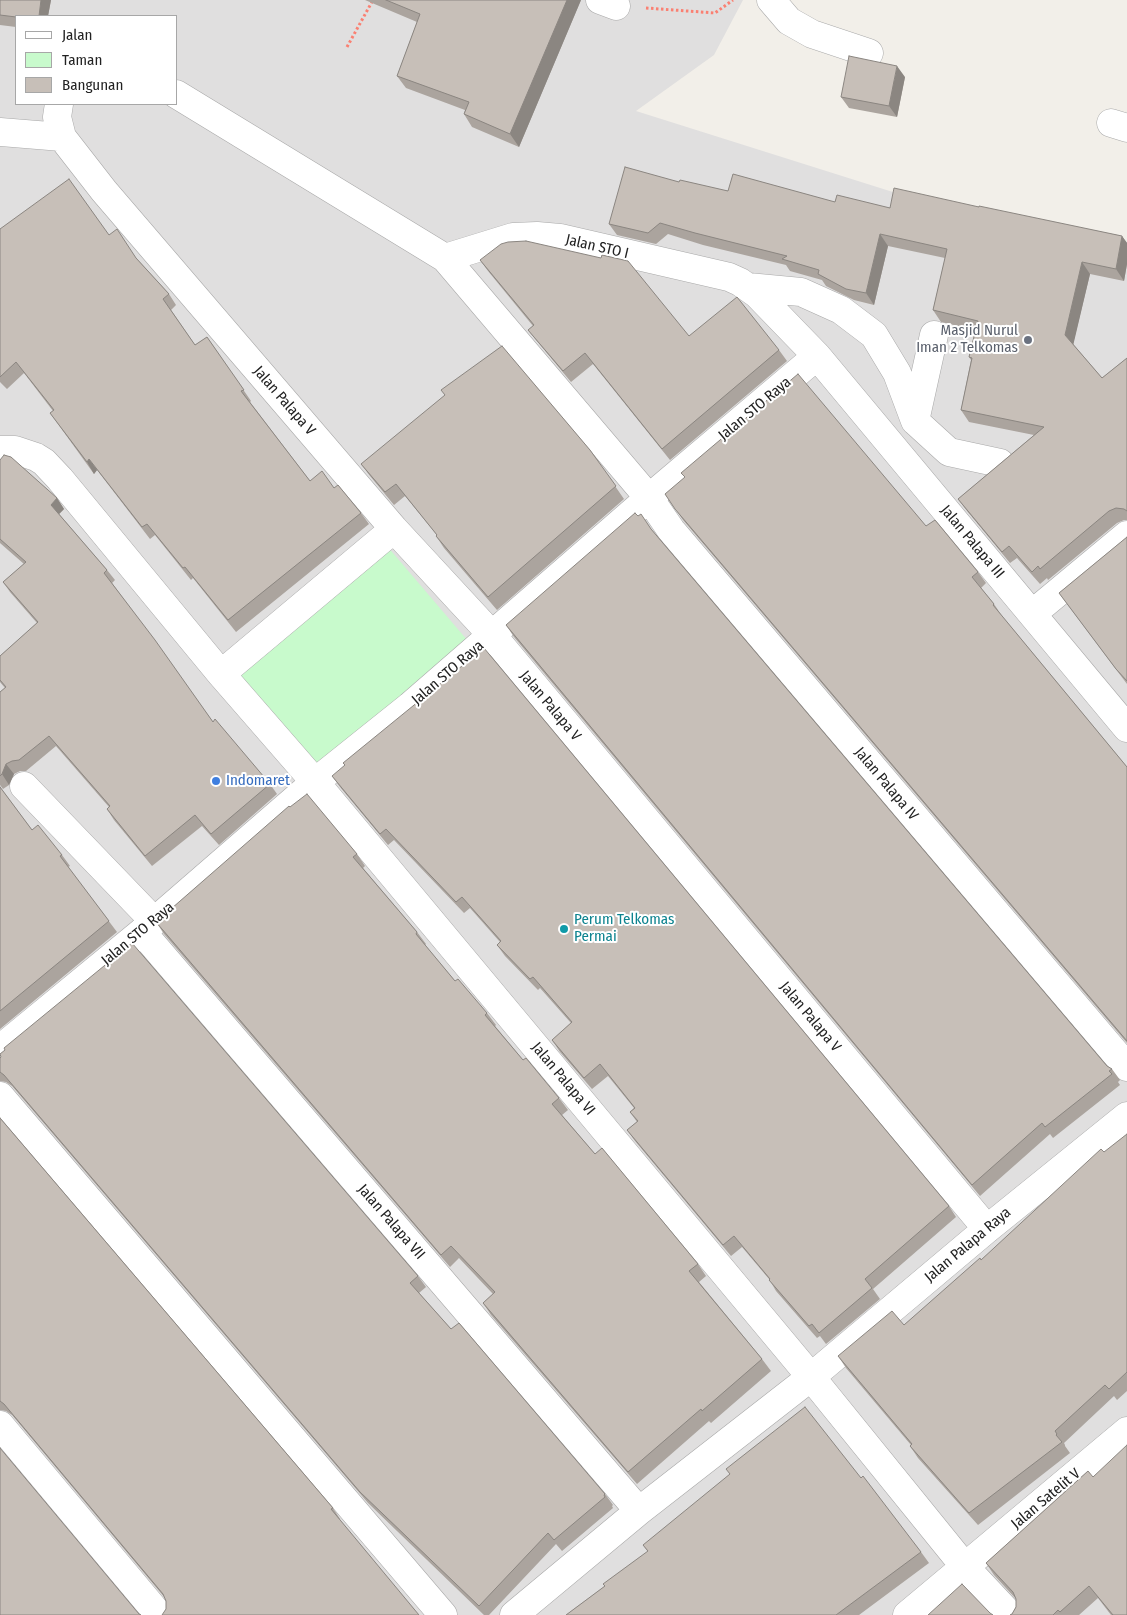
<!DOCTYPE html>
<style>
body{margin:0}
#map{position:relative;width:1127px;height:1615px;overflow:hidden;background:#f2efe9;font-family:"Fira Sans Condensed",sans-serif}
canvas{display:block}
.legend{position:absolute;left:15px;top:15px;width:162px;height:90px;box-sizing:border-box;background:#fff;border:1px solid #a7a7a7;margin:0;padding:6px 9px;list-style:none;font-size:15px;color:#222}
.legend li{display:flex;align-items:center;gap:10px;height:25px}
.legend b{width:25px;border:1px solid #a7a7a7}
</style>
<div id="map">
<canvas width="1127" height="1615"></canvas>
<ul class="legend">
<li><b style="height:6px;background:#fff"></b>Jalan</li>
<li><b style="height:14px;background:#c8facc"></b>Taman</li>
<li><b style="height:14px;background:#c7bfb8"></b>Bangunan</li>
</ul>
</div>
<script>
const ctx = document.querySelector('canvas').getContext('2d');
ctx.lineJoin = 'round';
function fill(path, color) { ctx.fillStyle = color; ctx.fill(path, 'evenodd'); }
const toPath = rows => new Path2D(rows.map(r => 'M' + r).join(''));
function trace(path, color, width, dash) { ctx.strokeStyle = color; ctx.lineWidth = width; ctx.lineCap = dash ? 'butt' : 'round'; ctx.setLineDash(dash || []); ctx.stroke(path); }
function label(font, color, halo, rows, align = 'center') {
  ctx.font = font + ' "Fira Sans Condensed",sans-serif'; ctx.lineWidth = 4; ctx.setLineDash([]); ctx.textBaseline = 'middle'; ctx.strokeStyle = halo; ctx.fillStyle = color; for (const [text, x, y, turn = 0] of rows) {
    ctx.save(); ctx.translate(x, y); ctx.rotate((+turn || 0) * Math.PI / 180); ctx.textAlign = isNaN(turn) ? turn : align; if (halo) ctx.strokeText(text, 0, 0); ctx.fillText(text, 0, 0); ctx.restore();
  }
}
fill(toPath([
 [0,0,743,0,714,55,636,111,915,199,1089,236,1127,242,1127,1615,0,1615],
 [16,16,176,16,176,104,16,104]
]), '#e0dfdf');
fill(toPath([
 [387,546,468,641,319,770,238,675]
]), '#c8facc');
const minor = toPath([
 [600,0,616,6],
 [771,0,789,21,812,34,869,53],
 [176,94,445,258,649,498,671,530,1127,1067],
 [59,104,57,117,62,137,104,191,394,529,492,635,987,1229],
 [1111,123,1127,128],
 [0,132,62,137],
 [748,287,801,292,841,310,874,335,897,373,915,421,949,452,1000,463],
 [817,356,1127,728],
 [915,421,934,335],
 [0,450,15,450,36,457,44,462,60,479,221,674,315,782,811,1377,965,1567,1010,1615],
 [1032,614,1127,535],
 [221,674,394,529],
 [24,786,154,921],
 [142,932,639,1511],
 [0,1049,142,932,315,782,410,706,649,498,817,356,757,294,740,282,729,277,560,238,537,236,513,237,445,258],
 [0,1096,443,1615],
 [0,1425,159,1615],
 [514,1615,639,1511,811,1377,987,1229,1127,1116],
 [907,1615,1127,1431]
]);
trace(minor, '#a9a9a9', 29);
trace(toPath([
 [646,8,715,13,733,0],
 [347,47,373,0]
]), '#fa8072', 3, [2.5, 2.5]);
trace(minor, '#fff', 28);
fill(toPath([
 [0,0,51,0,48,16,16,16,16,27,0,25],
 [365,0,581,0,519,147,472,127,464,114,465,110,406,88,397,76,417,22],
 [905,77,897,117,849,108,841,97],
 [679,182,728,191,890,208,979,207,1122,236,1127,243,1127,264,1124,281,1090,274,1073,344,1102,378,1127,358,1127,520,1124,520,1117,523,1048,580,1047,578,1040,584,1017,558,1010,563,967,511,958,499,1034,435,969,422,961,410,971,360,969,357,975,330,941,322,933,310,945,258,888,246,874,305,854,300,826,286,822,280,790,271,786,265,703,245,668,234,656,244,617,235,609,224],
 [0,229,109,235,137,259,169,294,176,305,171,310,195,345,207,337,251,401,250,402,310,481,334,488,361,513,369,524,236,632,193,578,191,580,155,535,150,539,97,470,94,474,50,413,53,411,24,373,7,389,0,382],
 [480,260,689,336,779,350,787,361,670,460,593,364,571,382,536,340,528,330,533,326,488,271],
 [590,450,624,499,497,610,444,548,436,536,437,535,405,496,394,505,370,476,361,464],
 [0,460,57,498,64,509,59,514,107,570,115,580,112,583,213,722,270,784,277,794,219,845,202,826,152,866,114,820,107,809,109,807,56,746,26,771,20,771,14,774,9,785,3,789,0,785,0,692,5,688,0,682,0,656,37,623,10,592,3,582,24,564,0,543],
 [665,494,926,526,978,572,986,583,981,588,994,604,1002,616,1127,767,1127,1043,683,520],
 [651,529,1107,1066,1112,1069,1120,1080,1118,1082,1120,1085,1053,1138,1050,1134,980,1196,514,637,506,625],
 [1127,537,1127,684,1059,593],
 [332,776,949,1206,956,1217,873,1289,880,1299,826,1344,820,1336,817,1338,776,1291,769,1279,742,1247,731,1256,635,1141,627,1130,637,1122,630,1112,634,1108,608,1076,592,1089,560,1052,552,1040,571,1023,540,988,538,990,505,956,497,945,500,942,470,908,464,913,394,840,388,845,340,787],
 [0,787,32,830,62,855,70,866,68,867,117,932,0,1029],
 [290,807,357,854,365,866,363,868,417,932,426,944,425,945,455,981,487,1013,496,1025,495,1026,523,1060,559,1098,568,1110,562,1115,595,1154,698,1264,706,1276,699,1282,762,1359,771,1371,711,1423,709,1421,637,1484,491,1315,483,1303,493,1294,459,1258,450,1267,164,934,156,922],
 [0,1058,418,1276,426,1287,419,1293,451,1329,605,1494,613,1505,612,1506,613,1508,562,1551,556,1544,489,1615,484,1615,368,1503,12,1086,6,1082,0,1081],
 [0,1118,333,1508,340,1519,166,1609,166,1601,165,1598,12,1415,6,1411,0,1410],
 [1127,1134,1127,1391,1117,1400,1114,1396,1064,1443,1065,1445,1065,1446,1070,1453,978,1525,918,1458,910,1446,911,1445,846,1368,838,1356,904,1325,981,1260],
 [1088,1471,1127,1615,1111,1615,1098,1598,1079,1615,1010,1615,1012,1614,1016,1607,1016,1599,994,1575,986,1563],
 [643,1545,921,1552,929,1563,859,1615,566,1615,605,1586,648,1552]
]), '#aba49e');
fill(toPath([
 [41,0,51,0,48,16,39,16],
 [567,0,581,0,519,147,510,134],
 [897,66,905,77,897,117,889,106],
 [880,234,888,246,874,305,866,293],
 [1122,236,1127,243,1127,264,1124,281,1116,269],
 [1082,262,1090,274,1073,346,1065,335],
 [89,459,97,470,94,474,87,462],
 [57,498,64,509,58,515,51,505],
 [6,764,14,774,9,785,2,774]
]), '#8b8681');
const building = toPath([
 [0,0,41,0,39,16,16,16,16,17,0,15,0,0],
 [386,0,567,0,510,134,464,114,469,102,397,76,420,14,386,0],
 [849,56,897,66,889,106,841,97,849,56],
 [625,167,679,182,680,180,728,191,733,174,835,202,837,195,890,208,894,188,979,207,979,206,1122,236,1116,269,1082,262,1065,335,1102,378,1127,358,1127,511,1124,509,1116,508,1109,511,1040,569,1038,566,1032,572,1009,546,1002,552,958,499,1044,427,961,410,972,358,969,357,978,321,933,310,947,249,880,234,866,293,846,289,818,274,819,270,782,259,787,256,695,233,660,223,648,233,609,224,625,167],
 [69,179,109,235,117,229,136,258,169,294,163,299,195,345,207,337,244,390,241,391,310,481,322,471,334,488,338,485,361,513,228,620,185,567,183,568,147,524,142,527,89,459,87,462,50,413,54,410,16,362,0,377,0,229,69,179],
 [526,241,601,258,602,255,628,261,689,336,737,297,779,350,662,449,585,353,563,371,528,330,534,325,480,260,501,244,508,242,526,241],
 [502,346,590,450,616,486,488,597,436,536,437,535,396,484,385,492,361,464,445,395,441,390,502,346],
 [798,374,926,526,935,520,978,572,972,577,994,604,993,605,1127,767,1127,1041,675,509,665,494,685,477,681,473,798,374],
 [4,455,11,457,57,498,51,505,107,570,104,573,155,640,213,722,215,719,270,784,211,834,195,815,145,856,107,809,110,806,49,736,19,760,12,761,6,764,2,774,0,776,0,692,6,687,0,680,0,656,38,622,3,582,26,562,0,539,0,460,4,455],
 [635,513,638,516,641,514,651,529,1107,1066,1112,1069,1109,1071,1112,1074,1045,1127,1042,1123,972,1185,506,625,635,513],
 [1127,537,1127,681,1116,669,1059,593,1127,537],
 [484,648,949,1206,865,1279,872,1288,819,1333,812,1324,809,1326,769,1280,770,1279,734,1236,723,1245,627,1130,638,1121,630,1112,635,1108,600,1064,584,1078,552,1040,572,1022,533,977,530,979,497,945,501,941,462,897,456,902,386,829,380,834,332,776,345,765,343,763,484,648],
 [0,787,32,830,38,825,62,855,60,856,109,921,0,1011,0,787],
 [307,794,357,854,353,857,417,932,416,934,455,981,458,979,487,1013,485,1015,523,1060,526,1058,559,1098,552,1104,595,1154,602,1148,698,1264,689,1271,762,1359,702,1411,701,1409,628,1472,483,1303,495,1292,451,1246,441,1255,156,922,289,806,290,807,307,794],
 [132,943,418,1276,410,1283,451,1329,459,1323,605,1494,604,1495,605,1497,554,1540,548,1533,479,1606,360,1492,4,1075,0,1072,0,1058,1,1057,0,1054,5,1050,4,1048,132,943],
 [0,1118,333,1508,331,1509,419,1615,162,1615,166,1609,166,1601,163,1594,4,1404,0,1401,0,1118],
 [1127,1134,1127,1372,1109,1389,1105,1385,1055,1431,1057,1434,1056,1435,1062,1442,969,1513,910,1446,912,1444,838,1356,892,1311,904,1325,980,1258,981,1260,1101,1149,1104,1152,1127,1134],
 [805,1407,861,1478,863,1476,921,1552,836,1615,566,1615,605,1586,603,1584,648,1551,643,1545,730,1474,726,1469,805,1407],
 [1127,1445,1127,1615,1113,1615,1089,1586,1060,1612,1058,1610,1053,1615,1010,1615,1012,1614,1016,1607,1016,1599,1013,1592,986,1563,1088,1471,1093,1477,1127,1445],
 [0,1448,139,1614,141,1615,0,1615,0,1448],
 [962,1584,990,1613,993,1615,928,1615,962,1584]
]);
fill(building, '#c7bfb8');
trace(building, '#8b8681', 1);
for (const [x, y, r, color] of [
 [1028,340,5,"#6b7280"],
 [216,781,5,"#3f7fe0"],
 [564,929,5,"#0f9aa8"]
]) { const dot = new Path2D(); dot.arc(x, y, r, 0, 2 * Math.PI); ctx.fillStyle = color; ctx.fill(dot); trace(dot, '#fff', 2); }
label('15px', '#222', '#fff', [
 ["Jalan STO I",597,247,13],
 ["Jalan Palapa V",284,401,49],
 ["Jalan STO Raya",755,409,-40],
 ["Jalan Palapa III",972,542,50],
 ["Jalan STO Raya",448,673,-41],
 ["Jalan Palapa V",550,706,50],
 ["Jalan Palapa IV",886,784,50],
 ["Jalan STO Raya",138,934,-40],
 ["Jalan Palapa V",810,1017,50],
 ["Jalan Palapa VI",563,1079,50],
 ["Jalan Palapa VII",391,1222,49],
 ["Jalan Palapa Raya",968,1245,-40],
 ["Jalan Satelit V",1046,1499,-40]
]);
label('15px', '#5b616d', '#fff', [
 ["Masjid Nurul",1018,331],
 ["Iman 2 Telkomas",1018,348]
], 'right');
label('15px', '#366cbe', '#fff', [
 ["Indomaret",226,781]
], 'left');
label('15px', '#0d838f', '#fff', [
 ["Perum Telkomas",574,920],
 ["Permai",574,937]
], 'left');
</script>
